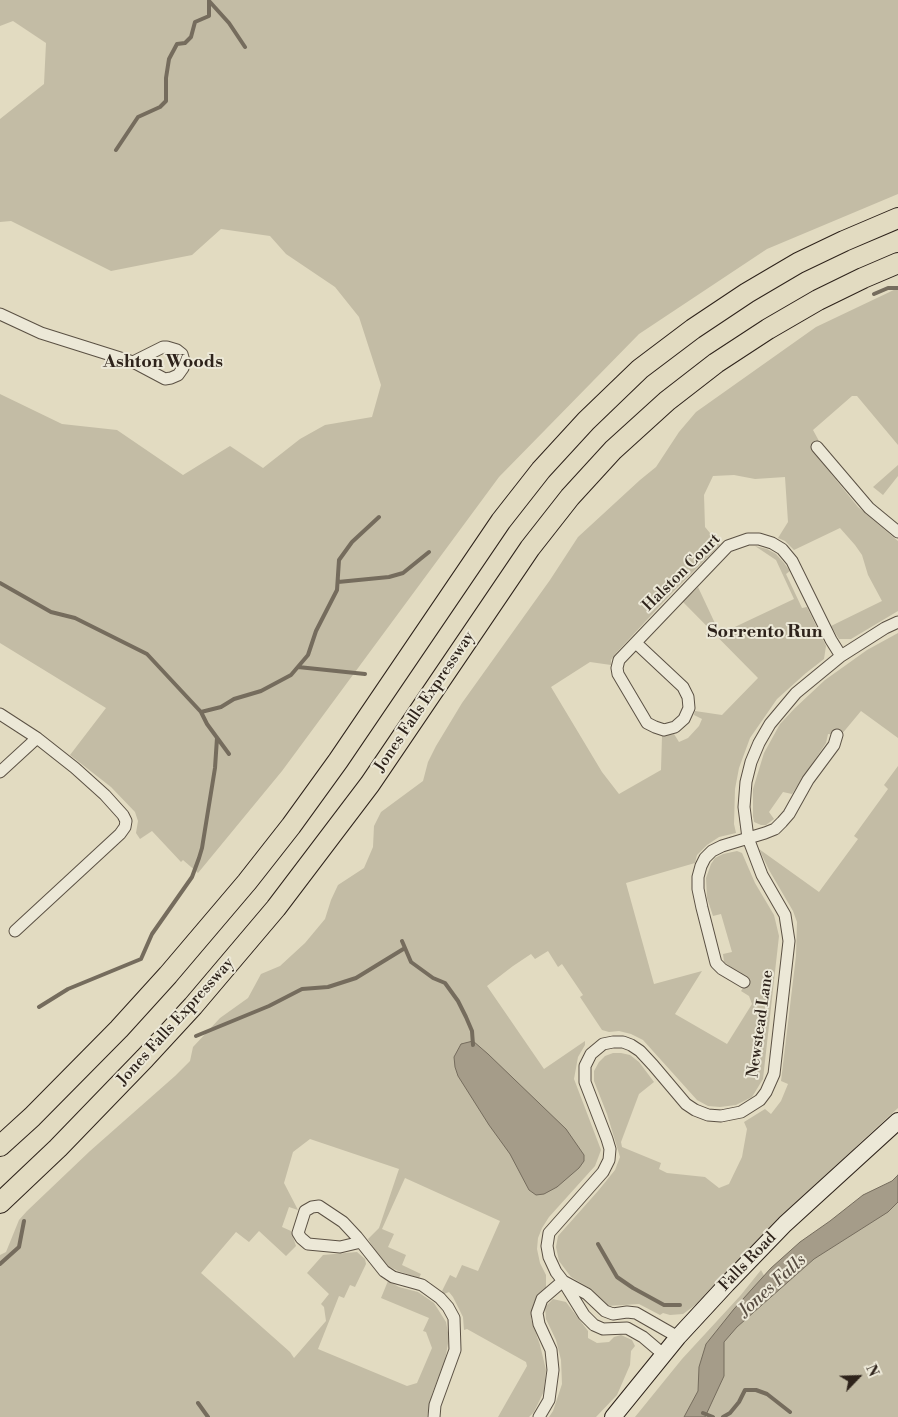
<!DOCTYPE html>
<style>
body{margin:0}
#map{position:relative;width:898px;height:1417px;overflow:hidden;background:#e2dbc1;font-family:"Libre Bodoni",serif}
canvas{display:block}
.north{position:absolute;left:833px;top:1352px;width:50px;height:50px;-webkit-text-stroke:4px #ece8d7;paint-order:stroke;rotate:66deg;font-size:14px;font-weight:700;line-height:20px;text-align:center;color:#2e231b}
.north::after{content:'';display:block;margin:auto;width:18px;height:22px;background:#2e231b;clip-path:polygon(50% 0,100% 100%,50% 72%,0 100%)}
</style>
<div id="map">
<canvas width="898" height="1417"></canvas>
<div class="north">N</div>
</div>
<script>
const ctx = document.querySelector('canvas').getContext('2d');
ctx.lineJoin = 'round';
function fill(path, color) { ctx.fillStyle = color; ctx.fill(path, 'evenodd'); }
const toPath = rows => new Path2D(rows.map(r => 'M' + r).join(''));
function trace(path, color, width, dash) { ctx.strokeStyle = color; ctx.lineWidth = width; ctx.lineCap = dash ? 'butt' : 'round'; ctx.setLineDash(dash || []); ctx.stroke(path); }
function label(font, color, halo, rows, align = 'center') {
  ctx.font = font + ' "Libre Bodoni",serif'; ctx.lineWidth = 4; ctx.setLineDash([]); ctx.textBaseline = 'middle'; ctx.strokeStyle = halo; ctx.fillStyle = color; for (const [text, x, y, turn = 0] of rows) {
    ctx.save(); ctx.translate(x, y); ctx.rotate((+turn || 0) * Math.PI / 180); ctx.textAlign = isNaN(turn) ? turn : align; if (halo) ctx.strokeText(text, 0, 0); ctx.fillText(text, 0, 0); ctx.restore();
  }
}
fill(toPath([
 [0,0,898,0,898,194,767,249,639,334,499,477,282,771,198,873,183,860,181,862,152,831,140,839,136,833,138,821,135,812,111,787,70,755,106,708,0,643,0,394,62,424,117,430,183,475,230,446,263,468,300,439,325,425,372,417,381,385,359,317,335,287,286,254,270,236,221,229,192,255,111,271,11,221,0,222,0,119,44,84,46,43,13,21,0,26],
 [898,288,898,445,857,396,852,396,813,430,819,441,811,449,858,507,898,541,898,611,851,639,839,639,831,626,882,601,868,575,862,555,855,545,840,528,794,550,785,541,778,538,788,522,785,477,755,479,734,475,713,476,704,495,705,527,720,545,672,593,617,652,611,660,611,665,590,662,551,687,602,772,619,794,661,770,662,736,674,734,679,742,688,738,699,726,702,719,694,715,695,711,722,715,758,678,683,602,698,587,720,634,794,599,776,560,755,546,767,549,776,554,784,563,790,571,786,574,802,608,807,607,826,646,824,659,806,673,777,699,750,738,739,768,735,789,734,824,736,833,719,837,707,845,697,855,695,863,626,883,654,984,702,971,675,1014,727,1044,752,1004,749,996,741,991,748,981,724,962,723,954,732,952,721,914,713,916,707,898,706,878,711,864,715,858,723,854,737,851,742,853,755,883,774,915,779,936,763,1079,752,1097,736,1105,720,1107,708,1106,697,1100,643,1040,631,1034,619,1031,609,1032,602,1030,580,997,583,995,562,964,558,967,548,951,535,959,531,954,513,966,487,986,544,1069,585,1041,585,1045,578,1057,574,1079,601,1150,595,1166,549,1217,542,1228,538,1238,537,1249,540,1263,546,1275,546,1288,538,1294,533,1305,531,1319,540,1345,546,1370,544,1391,534,1412,529,1417,498,1417,527,1366,526,1362,467,1329,464,1330,463,1317,453,1297,449,1292,444,1294,442,1291,450,1275,456,1278,462,1265,478,1271,500,1221,405,1178,382,1229,394,1234,388,1247,406,1255,402,1265,421,1274,419,1278,398,1271,388,1266,381,1260,368,1239,379,1228,399,1169,310,1139,293,1152,284,1183,298,1210,289,1207,282,1227,291,1231,296,1246,286,1256,259,1231,249,1242,236,1232,201,1273,290,1352,294,1358,326,1321,324,1307,321,1304,329,1294,307,1273,323,1255,357,1252,365,1259,366,1264,355,1287,350,1285,344,1298,339,1296,318,1349,407,1386,417,1383,432,1348,426,1332,423,1331,429,1318,381,1298,388,1281,399,1287,418,1292,434,1303,446,1322,449,1338,445,1360,432,1394,427,1417,0,1417,0,1255,6,1252,19,1220,27,1211,90,1151,175,1076,190,1061,193,1047,220,1018,248,998,261,974,280,966,305,943,325,919,331,900,338,885,364,868,373,847,374,826,381,812,423,781,428,762,436,746,462,703,550,580,578,537,640,480,656,467,679,432,696,412,816,327],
 [898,465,898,476,883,495,873,487],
 [898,633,898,738,861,711,841,735,828,734,826,743,792,794,783,792,769,812,774,819,766,825,761,825,754,822,753,816,753,789,764,753,780,724,795,708,825,680,867,650],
 [898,766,898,1108,861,1142,698,1303,683,1314,670,1315,663,1313,660,1315,639,1304,607,1306,591,1289,571,1277,559,1261,556,1247,558,1236,598,1191,615,1170,620,1157,607,1114,594,1081,594,1071,599,1062,605,1056,613,1053,621,1053,630,1055,639,1062,654,1082,639,1094,621,1142,622,1147,661,1163,659,1169,667,1173,705,1177,719,1188,729,1184,742,1157,747,1129,744,1122,765,1109,771,1114,781,1101,788,1084,781,1081,796,956,797,922,793,911,769,870,759,849,819,892,858,839,854,836,888,789,884,785],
 [898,1202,898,1417,635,1417,682,1359,740,1296,761,1270,774,1294,814,1259,887,1212],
 [553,1299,566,1302,588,1331,588,1338,597,1343,609,1342,614,1337,621,1335,632,1340,635,1346,631,1351,630,1365,617,1395,596,1417,549,1417,553,1411,562,1384,561,1360,556,1340,546,1319,545,1307]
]), '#c3bca5');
const water = toPath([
 [473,1041,488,1054,566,1129,584,1155,584,1161,579,1168,557,1187,544,1194,536,1195,529,1190,510,1154,489,1125,458,1076,455,1067,454,1057,461,1044,473,1041],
 [898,1175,898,1202,888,1212,814,1259,737,1327,724,1342,724,1376,705,1417,684,1417,698,1391,699,1367,706,1344,734,1309,771,1268,800,1242,830,1221,863,1195,892,1181,898,1175]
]);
fill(water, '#a59c89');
trace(water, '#756c5d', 1);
trace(toPath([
 [210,2,229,23,245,47],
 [116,150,138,117,160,107,166,101,166,78,169,59,177,44,185,43,191,37,195,22,209,16,209,0],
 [874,294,888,288,898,288],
 [338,582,389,577,403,573,429,552],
 [0,583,51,612,75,618,147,654,201,712,207,724,229,754],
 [298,667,365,674],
 [201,712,221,707,234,699,261,691,291,675,308,655,316,631,337,590,339,560,352,542,379,517],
 [402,941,411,962,433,978,445,983,458,1001,466,1017,472,1031,473,1045],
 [39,1007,68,989,141,959,152,934,192,877,199,858,202,848,215,768,217,738],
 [196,1036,269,1006,302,989,328,987,356,978,405,948],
 [598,1244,617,1277,633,1288,664,1305,680,1305],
 [0,1264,19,1247,24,1221],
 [198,1403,208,1417],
 [703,1413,713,1417],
 [723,1417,730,1413,739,1402,745,1390,756,1390,767,1394,790,1412]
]), '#756c5d', 4);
const minor = toPath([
 [0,314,41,333,133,362,165,379,171,378,178,375,183,368,184,361,182,354,177,350,167,347,163,347,133,362],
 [817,447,869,508,898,532],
 [636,643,683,687,688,697,689,708,684,719,675,727,664,730,655,727,647,723,618,674,617,668,619,660,728,546,748,539,759,539,772,543,782,549,792,561,831,640,841,656],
 [0,714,37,738,75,768,105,795,123,815,126,821,125,827,120,834,15,931],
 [0,772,37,738],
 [744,982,722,969,716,963,702,908,698,889,698,877,701,866,705,858,712,851,722,846,765,833,775,829,782,822,789,814,808,780,834,745,837,735],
 [361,1242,340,1247,308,1244,301,1238,298,1233,305,1211,312,1207,319,1206,343,1222,357,1237,384,1271,393,1277,422,1285,440,1298,448,1307,454,1318,455,1350,435,1405,434,1417],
 [563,1281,587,1294,605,1311,613,1314,627,1312,636,1313,678,1337],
 [663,1354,643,1337,627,1328,603,1329,594,1325,584,1315,563,1281,556,1272,549,1257,547,1246,549,1233,603,1172,609,1160,610,1149,607,1139,585,1082,585,1066,591,1054,603,1044,613,1042,623,1042,631,1045,640,1051,653,1065,686,1104,695,1110,708,1115,721,1116,741,1112,760,1100,766,1092,774,1074,789,941,785,915,762,875,748,838,744,807,746,782,751,762,759,743,770,724,796,693,841,656,885,628,898,622],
 [539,1417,549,1400,553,1370,551,1350,539,1324,537,1313,542,1299,563,1281]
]);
const secondary = toPath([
 [613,1417,678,1337,727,1284,785,1224,898,1121]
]);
const motorway = toPath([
 [0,1146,32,1117,119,1029,168,975,247,882,291,826,338,761,501,521,541,470,586,421,640,369,693,329,747,293,798,263,844,241,898,218],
 [0,1203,58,1148,145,1058,193,1006,276,908,370,784,530,548,570,497,613,450,667,401,716,363,768,329,818,300,863,278,898,263]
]);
trace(minor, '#5b5144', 13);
trace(secondary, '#2e231b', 18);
trace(motorway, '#2e231b', 22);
trace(minor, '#ece8d7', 11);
trace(secondary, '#ece8d7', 16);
trace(motorway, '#e2dbc1', 20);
label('16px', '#2e231b', '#ece8d7', [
 ["Halston Court",682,573,-45],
 ["Jones Falls Expressway",425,702,-56],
 ["Jones Falls Expressway",176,1022,-48],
 ["Newstead Lane",761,1024,-82],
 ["Falls Road",748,1262,-46]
]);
label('bold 18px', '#2e231b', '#ece8d7', [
 ["Ashton Woods",163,363],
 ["Sorrento Run",765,633]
]);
label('italic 18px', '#584d42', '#ece8d7', [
 ["Jones Falls",773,1286,-42]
]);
</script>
